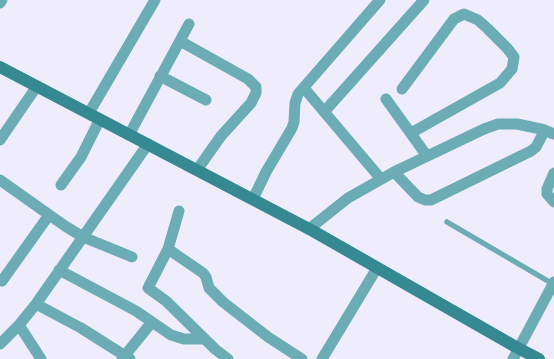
<!DOCTYPE html>
<style>
body{margin:0}
canvas{display:block;background:#efedfb}
</style>
<canvas width="554" height="359"></canvas>
<script>
const ctx = document.querySelector('canvas').getContext('2d');
ctx.lineJoin = 'round';
const toPath = rows => new Path2D(rows.map(r => 'M' + r).join(''));
function trace(path, color, width, dash) { ctx.strokeStyle = color; ctx.lineWidth = width; ctx.lineCap = dash ? 'butt' : 'round'; ctx.setLineDash(dash || []); ctx.stroke(path); }
trace(toPath([
 [447,222,553,284]
]), '#6cadb5', 5.5);
trace(toPath([
 [0,3,2,0],
 [180,41,248,79,256,87,256,93,251,103,221,136,197,170],
 [160,76,206,100],
 [304,88,381,179],
 [402,89,454,19,464,14,478,20,488,29,507,48,514,57,512,69,500,83,411,133],
 [386,99,427,156],
 [324,112,424,0],
 [89,113,155,0],
 [129,135,189,24],
 [0,140,37,86],
 [394,172,418,197,425,200,431,200,531,151,536,147,545,130],
 [554,173,547,189,547,194,554,202],
 [0,180,65,226,83,237,132,257],
 [61,185,81,157,100,119],
 [253,199,266,172,292,128,294,122,295,103,298,94,380,0],
 [179,211,168,249,148,288,166,301,215,349,228,359],
 [309,229,348,198,394,172,484,129,498,124,517,124,541,129,554,134],
 [168,249,203,273,206,277,209,288,223,302,268,337,302,359],
 [59,270,136,311,171,335,184,339,205,339],
 [2,281,49,215],
 [36,304,81,328,130,359],
 [19,325,41,359],
 [0,344,19,325,36,304,148,144],
 [122,359,152,322],
 [322,359,377,268],
 [513,359,554,282]
]), '#6cadb5', 11);
trace(toPath([
 [0,67,313,231,516,347,539,359]
]), '#348992', 12);
</script>
